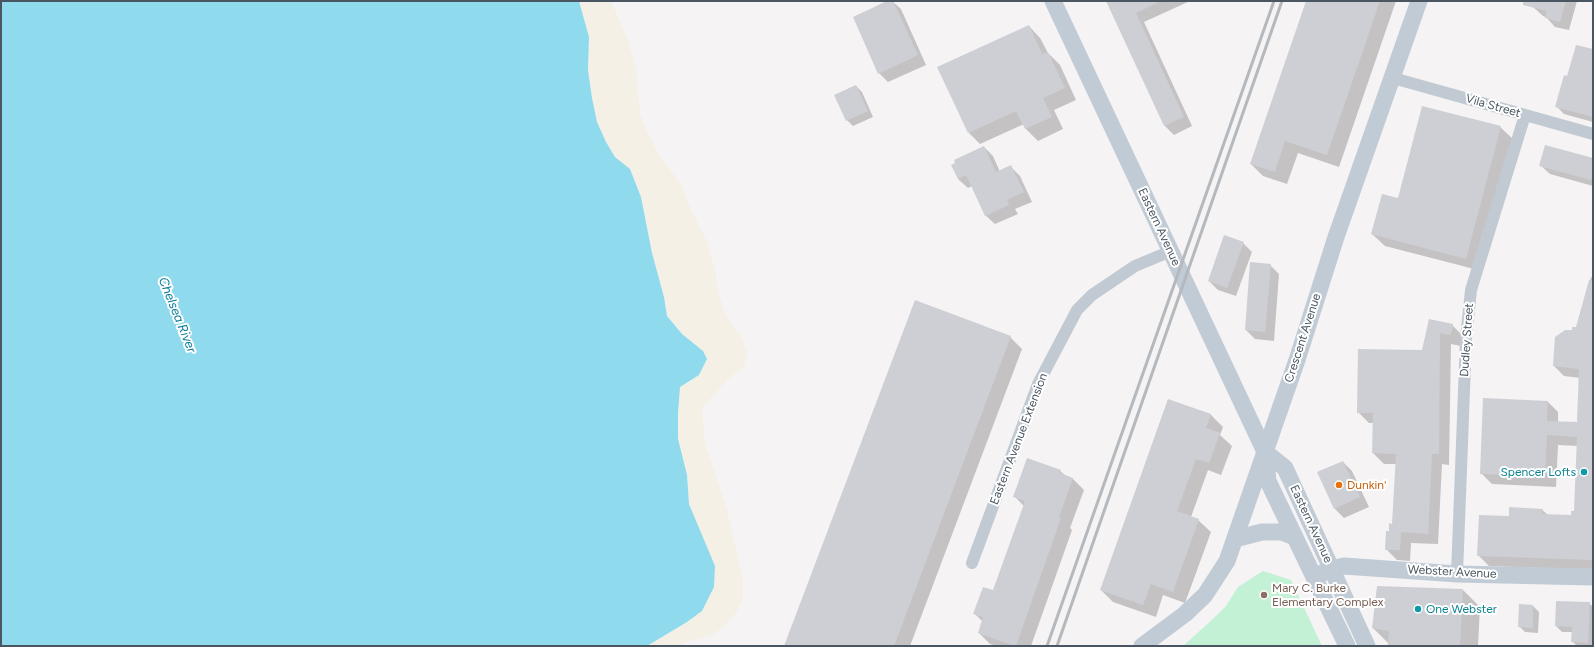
<!DOCTYPE html>
<style>
body{margin:0}
#map{position:relative;width:1594px;height:647px;overflow:hidden;background:#f5f3f3;font-family:Figtree,sans-serif}
canvas{display:block}
.frame{position:absolute;inset:0;border:2px solid #4a5661;pointer-events:none}
</style>
<div id="map">
<canvas width="1594" height="647"></canvas>
<div class="frame"></div>
</div>
<script>
const ctx = document.querySelector('canvas').getContext('2d');
ctx.lineJoin = 'round';
function fill(path, color) { ctx.fillStyle = color; ctx.fill(path, 'evenodd'); }
const toPath = rows => new Path2D(rows.map(r => 'M' + r).join(''));
function trace(path, color, width, dash) { ctx.strokeStyle = color; ctx.lineWidth = width; ctx.lineCap = dash ? 'butt' : 'round'; ctx.setLineDash(dash || []); ctx.stroke(path); }
function label(font, color, halo, rows, align = 'center') {
  ctx.font = font + ' Figtree,sans-serif'; ctx.lineWidth = 4; ctx.setLineDash([]); ctx.textBaseline = 'middle'; ctx.strokeStyle = halo; ctx.fillStyle = color; for (const [text, x, y, turn = 0] of rows) {
    ctx.save(); ctx.translate(x, y); ctx.rotate((+turn || 0) * Math.PI / 180); ctx.textAlign = isNaN(turn) ? turn : align; if (halo) ctx.strokeText(text, 0, 0); ctx.fillText(text, 0, 0); ctx.restore();
  }
}
fill(toPath([
 [1263,571,1291,580,1322,646,1183,646,1214,618,1226,606,1238,587]
]), '#c3f1d5');
fill(toPath([
 [579,1,611,1,629,43,636,69,640,114,648,134,658,153,682,186,688,203,707,242,715,271,718,291,723,308,728,320,741,336,747,353,744,367,727,380,704,406,702,409,705,443,727,510,743,580,743,599,736,613,722,628,710,636,683,643,682,646,647,646,687,622,702,611,707,548,689,504,687,475,678,439,678,413,680,387,691,382,703,351,682,334,667,316,664,297,652,253,641,197,630,169,615,157,606,142,597,122,592,98,588,70,589,37]
]), '#f5f0e5');
fill(toPath([
 [1,1,579,1,589,37,588,70,592,98,597,122,606,142,615,157,630,169,641,197,652,253,664,297,667,316,682,334,703,351,707,359,699,375,680,387,678,413,678,439,687,475,689,504,715,566,714,587,702,611,687,622,647,646,1,646]
]), '#90daee');
fill(toPath([
 [890,1,892,1,901,9,926,65,888,82,879,73],
 [1107,1,1190,1,1144,22,1192,126,1174,135,1165,126],
 [1307,1,1396,1,1339,167,1298,153,1287,184,1263,176,1251,164],
 [1535,1,1577,1,1569,30,1555,27,1546,17,1543,16,1533,7],
 [1029,26,1040,38,1048,53,1060,65,1076,100,1054,110,1063,129,1038,141,1026,129,1024,124,980,144,969,133],
 [1593,50,1593,122,1564,114,1556,106,1568,77],
 [856,86,862,92,873,117,853,126,847,120],
 [1500,127,1513,139,1478,270,1385,246,1372,234,1399,199],
 [984,147,993,156,1000,172,1011,167,1020,176,1032,202,1015,209,1018,214,995,224,985,215,972,186,968,188,958,179],
 [1593,159,1593,186,1550,174,1540,165],
 [1243,243,1252,252,1236,296,1218,290,1209,281],
 [1270,265,1279,274,1274,341,1255,339,1246,330],
 [1591,277,1593,278,1593,570,1489,566,1478,555,1510,517,1542,510,1548,515,1572,516,1575,512,1578,446,1558,445,1556,487,1492,484,1481,473,1548,402,1558,412,1558,422,1578,423,1580,378,1564,376,1554,366,1572,331,1576,328],
 [1429,320,1452,325,1463,336,1461,346,1451,344,1449,465,1442,464,1438,544,1411,543,1410,561,1397,560,1386,549,1390,532,1393,525,1397,464,1384,464,1373,453,1373,423,1369,423,1358,412,1423,351],
 [1010,337,1022,349,910,646,785,646],
 [1168,400,1211,415,1223,427,1220,435,1232,446,1221,475,1208,470,1191,517,1198,520,1211,532,1185,603,1163,595,1156,617,1113,602,1101,590],
 [1343,462,1352,471,1369,507,1344,518,1335,509],
 [1060,471,1066,476,1073,479,1084,490,1070,528,1072,530,1031,646,996,646,990,644,979,633,983,622,975,614,994,592,1024,506,1015,497],
 [1463,590,1480,607,1478,646,1389,646,1389,644,1373,628],
 [1589,603,1593,607,1593,646,1577,646,1572,641,1573,632,1562,632,1556,626],
 [1533,606,1539,612,1538,633,1525,632,1519,626]
]), '#0003');
fill(toPath([
 [887,1,893,1,918,55,878,74,853,17],
 [1106,1,1161,1,1136,13,1184,117,1164,126],
 [1306,1,1380,1,1327,155,1285,141,1275,172,1250,164],
 [1523,1,1566,1,1560,22,1545,18,1547,11,1523,5],
 [1029,25,1042,54,1048,52,1065,88,1043,98,1052,117,1025,129,1016,111,968,133,937,67],
 [1576,45,1593,49,1593,117,1555,107,1564,75,1567,76],
 [856,85,868,111,846,121,834,95],
 [1422,106,1501,126,1466,259,1371,234,1382,194,1398,198],
 [1545,145,1593,158,1593,171,1591,180,1539,166],
 [984,146,996,172,1011,165,1024,192,1007,200,1009,205,985,216,966,175,958,179,951,165,955,163,954,160],
 [1224,235,1244,242,1227,288,1208,281],
 [1250,262,1271,264,1265,332,1245,330],
 [1589,280,1593,281,1593,560,1477,556,1479,515,1509,516,1509,507,1543,509,1542,514,1571,515,1571,511,1574,511,1577,437,1547,435,1545,476,1480,474,1483,398,1548,401,1547,421,1577,422,1579,369,1553,366,1555,337,1565,330,1572,330,1572,327,1576,327],
 [915,300,1011,336,894,646,784,646],
 [1429,319,1453,324,1451,335,1440,333,1439,454,1432,454,1428,534,1401,532,1400,550,1385,550,1386,531,1389,531,1389,523,1392,524,1396,454,1372,453,1373,413,1357,413,1358,349,1422,350],
 [1168,399,1211,414,1206,428,1220,433,1209,463,1196,459,1177,511,1199,519,1173,592,1151,584,1143,605,1100,590],
 [1027,458,1061,470,1060,473,1073,478,1059,517,1061,518,1016,646,1015,646,978,633,983,617,973,614,983,587,993,590,1025,501,1013,497],
 [1343,461,1360,497,1334,509,1317,472],
 [1377,586,1463,589,1460,646,1388,646,1389,631,1372,628],
 [1556,601,1590,602,1588,643,1571,642,1572,627,1555,626],
 [1519,604,1533,605,1533,628,1518,627]
]), '#cdcfd5');
trace(toPath([
 [1393,78,1593,134],
 [972,563,1038,384,1077,310,1092,295,1135,266,1171,251],
 [1457,574,1466,338,1471,290,1525,115]
]), '#c1cad2', 12);
trace(toPath([
 [1053,1,1265,452,1268,481,1347,646],
 [1265,452,1285,468,1367,646],
 [1235,539,1262,532,1282,532,1295,537],
 [1314,577,1331,569,1344,566,1457,574,1593,577],
 [1142,646,1185,614,1205,595,1227,561,1297,360,1336,237,1419,1]
]), '#c1cbd6', 17);
trace(toPath([
 [1047,646,1274,1],
 [1057,646,1282,1]
]), '#b5b8bd', 3);
for (const [x, y, r, color] of [
 [1584,472,4,"#0f9aa8"],
 [1339,485,4,"#e8710a"],
 [1264,595,4,"#8d6e63"],
 [1418,609,4,"#0f9aa8"]
]) { const dot = new Path2D(); dot.arc(x, y, r, 0, 2 * Math.PI); ctx.fillStyle = color; ctx.fill(dot); trace(dot, '#fff', 1.5); }
label('12px', '#4a5661', '#fff', [
 ["Vila Street",1493,106,16],
 ["Eastern Avenue",1159,227,65],
 ["Crescent Avenue",1303,338,-72],
 ["Dudley Street",1467,340,-86],
 ["Eastern Avenue Extension",1019,439,-69],
 ["Eastern Avenue",1311,524,65],
 ["Webster Avenue",1452,572,3]
]);
label('12px', '#0d838f', '#fff', [
 ["Spencer Lofts",1576,472],
 ["One Webster",1426,609,"left"]
], 'right');
label('12px', '#c56008', '#fff', [
 ["Dunkin'",1347,485]
], 'left');
label('12px', '#785e54', '#fff', [
 ["Mary C. Burke",1272,588],
 ["Elementary Complex",1272,602]
], 'left');
label('italic 13px', '#0c7c9b', '#fff', [
 ["Chelsea River",177,315,68]
]);
</script>
